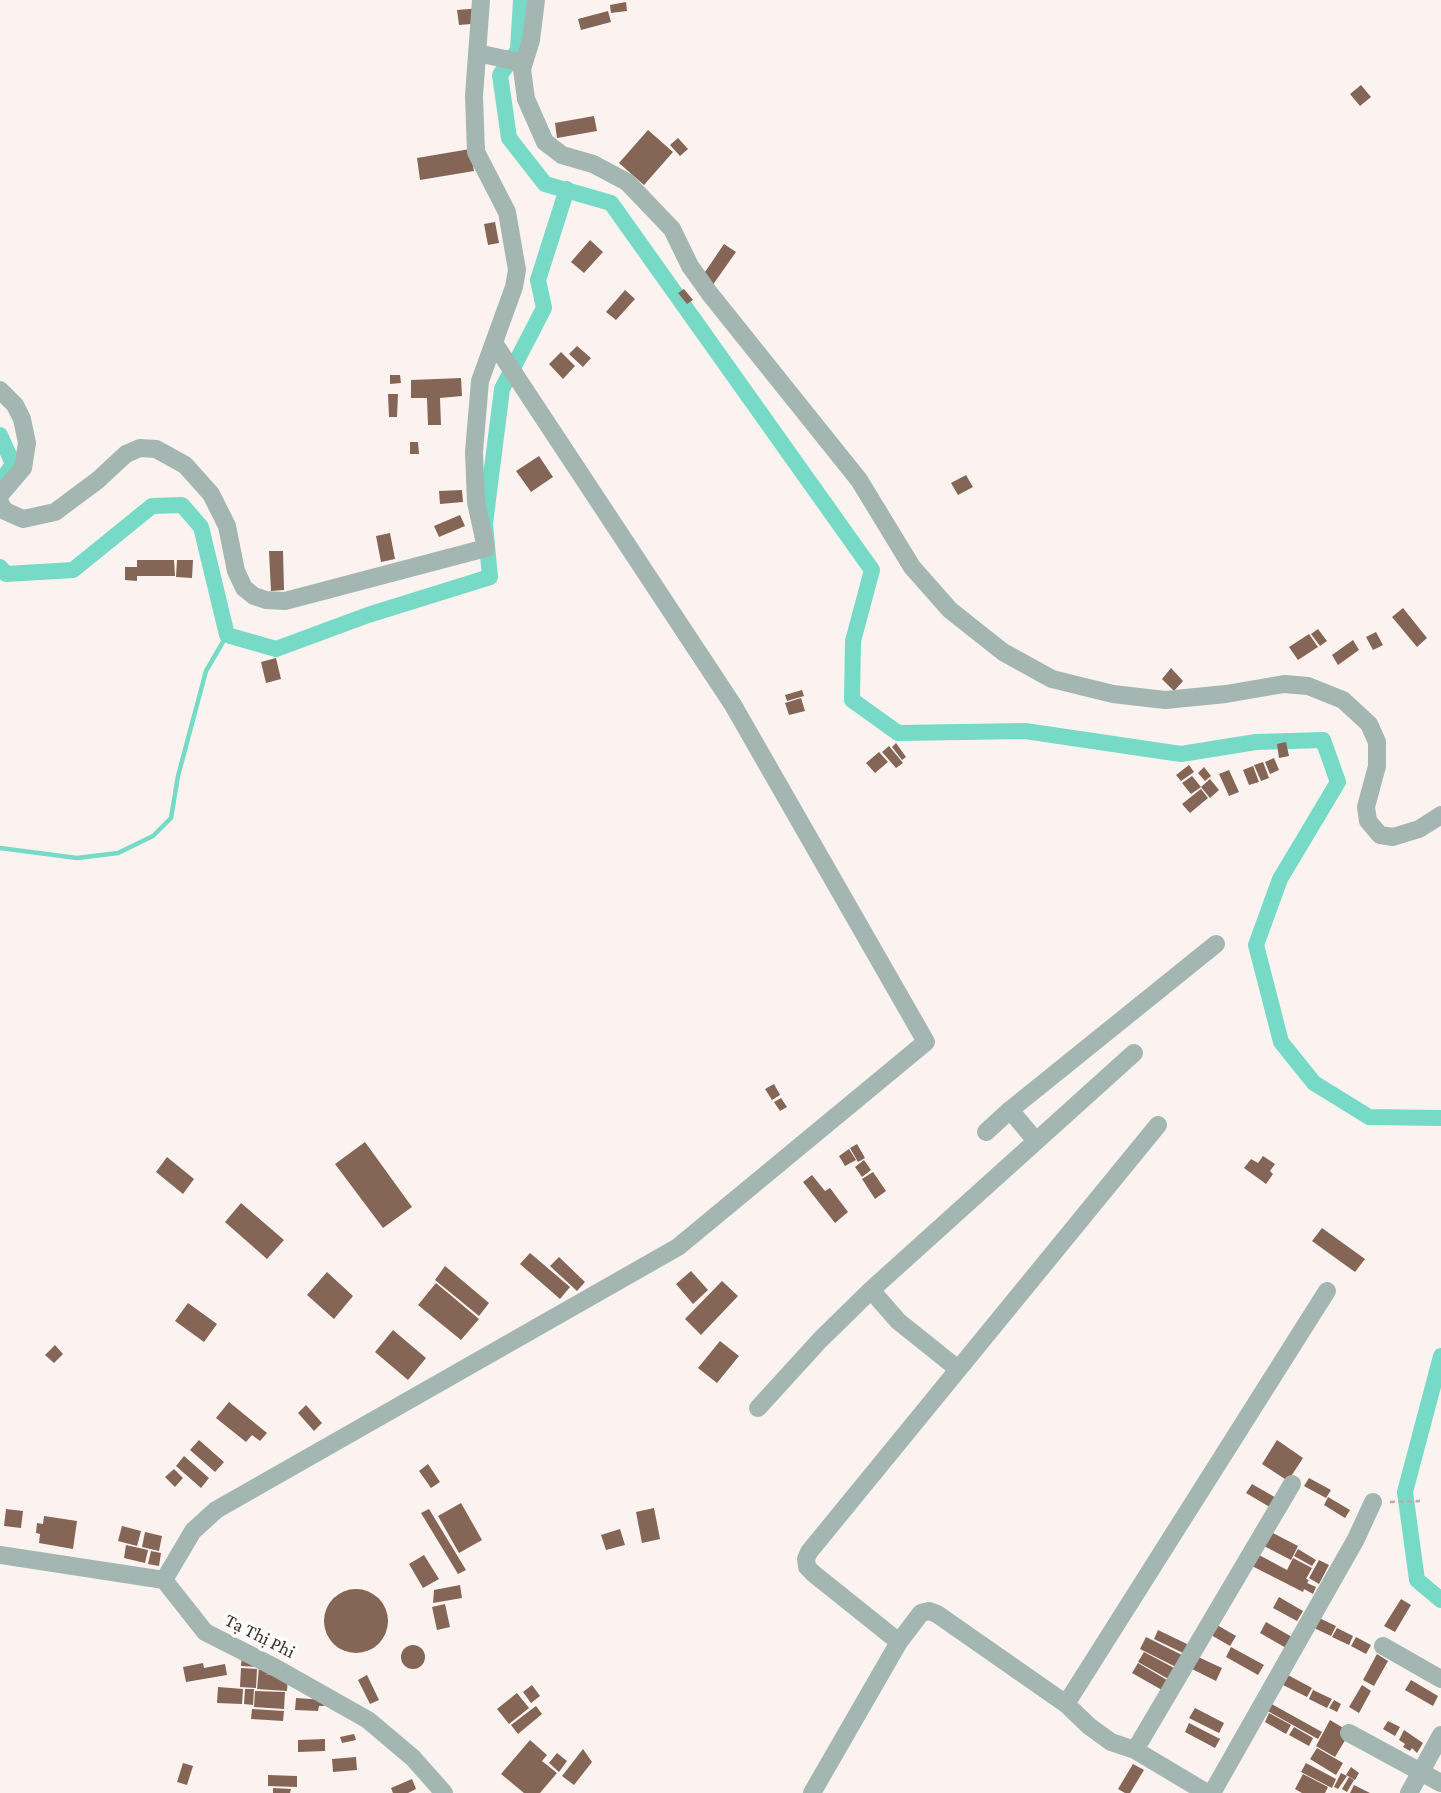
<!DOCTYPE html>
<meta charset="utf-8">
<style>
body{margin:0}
canvas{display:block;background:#fbf3f0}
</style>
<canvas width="1441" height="1793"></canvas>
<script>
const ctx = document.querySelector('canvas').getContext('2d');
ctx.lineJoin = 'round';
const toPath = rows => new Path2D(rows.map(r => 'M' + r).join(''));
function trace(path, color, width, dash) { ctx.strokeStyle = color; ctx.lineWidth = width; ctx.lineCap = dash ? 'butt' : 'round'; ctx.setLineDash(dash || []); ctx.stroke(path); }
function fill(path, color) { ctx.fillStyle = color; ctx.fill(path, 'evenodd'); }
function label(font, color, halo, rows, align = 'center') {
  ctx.font = font + ' "Crimson Pro",serif'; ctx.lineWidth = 7; ctx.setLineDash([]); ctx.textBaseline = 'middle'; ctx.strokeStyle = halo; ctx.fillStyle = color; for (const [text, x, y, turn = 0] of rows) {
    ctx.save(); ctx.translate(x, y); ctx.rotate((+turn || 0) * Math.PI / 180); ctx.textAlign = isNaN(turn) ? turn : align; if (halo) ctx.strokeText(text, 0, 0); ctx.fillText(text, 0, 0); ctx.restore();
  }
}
trace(toPath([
 [0,848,77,858,118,853,153,836,171,818,178,776,206,671,227,635]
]), '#76dac7', 4.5);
trace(toPath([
 [521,0,518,50,500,75,509,138,545,184,611,203,872,570,853,641,852,700,898,733,1025,731,1181,754,1256,742,1323,740,1338,782,1280,879,1256,945,1281,1042,1314,1083,1369,1117,1441,1118],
 [0,435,13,464,0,483],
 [0,567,6,574,73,570,152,506,182,505,201,527,227,635,276,649,368,615,490,577,485,524,502,389,544,308,538,280,567,189],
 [1441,1356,1405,1492,1417,1580,1441,1600]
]), '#76dac7', 16);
fill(toPath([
 [626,2,627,11,611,13,610,5],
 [481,8,483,23,459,25,457,10],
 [608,11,611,22,581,30,578,19],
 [1361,85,1371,97,1360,106,1350,94],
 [594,116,597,131,557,138,555,123],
 [648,130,673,152,644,185,619,163],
 [678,138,688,149,680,156,670,145],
 [470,149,474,171,420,180,417,158],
 [495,222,499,243,488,245,484,224],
 [590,240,603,252,584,273,571,262],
 [724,244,736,252,712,286,701,278],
 [684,289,693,300,687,304,678,293],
 [625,290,635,299,616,320,606,312],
 [577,346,591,358,583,367,569,354],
 [561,352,575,366,563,379,549,364],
 [390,375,400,375,401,383,390,384],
 [461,378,462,396,440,398,441,425,428,425,427,398,411,398,411,380],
 [388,394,398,394,397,417,389,417],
 [410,442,418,442,419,454,410,454],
 [539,456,553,477,531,492,516,471],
 [966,475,973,487,958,495,951,483],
 [462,490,463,502,440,504,439,491],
 [460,515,465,526,439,537,434,526],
 [390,533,395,559,381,562,376,536],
 [269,551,283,551,284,590,271,591],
 [137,560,174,560,175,576,137,576,137,581,125,580,125,567,137,567],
 [177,560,193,560,192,578,176,577],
 [1403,608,1427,638,1417,647,1392,617],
 [1318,629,1327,641,1320,646,1311,634],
 [1376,632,1383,645,1373,650,1366,637],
 [1309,634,1318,647,1298,660,1289,647],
 [1353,640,1359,650,1338,665,1332,655],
 [276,658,281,679,266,683,261,662],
 [1171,668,1183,681,1174,691,1162,679],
 [802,690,804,696,787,701,785,695],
 [801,698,805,711,789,715,785,703],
 [1286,742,1289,756,1279,758,1277,744],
 [896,743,906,757,902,760,892,747],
 [889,746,903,763,896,768,882,752],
 [879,752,888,762,875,773,866,763],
 [1274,758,1279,770,1270,774,1265,762],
 [1263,762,1269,778,1261,781,1254,765],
 [1189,765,1194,772,1181,781,1176,775],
 [1253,766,1259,782,1249,785,1243,770],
 [1204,767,1211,776,1205,781,1198,773],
 [1229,770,1239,792,1229,796,1219,774],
 [1192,776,1201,787,1191,794,1182,783],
 [1210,779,1219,790,1210,798,1201,787],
 [1201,789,1208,798,1190,813,1182,804],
 [774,1084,780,1095,772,1100,765,1089],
 [781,1098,787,1107,780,1111,774,1102],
 [365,1142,412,1207,383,1228,335,1164],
 [857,1144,865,1158,858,1162,850,1148],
 [849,1149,856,1160,845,1166,839,1156],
 [1263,1156,1275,1164,1270,1171,1273,1174,1266,1184,1244,1168,1251,1159,1258,1163],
 [167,1157,194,1179,183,1194,156,1172],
 [864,1160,871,1170,862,1177,855,1167],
 [873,1172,886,1191,875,1199,862,1179],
 [812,1175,825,1191,830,1188,848,1212,835,1223,803,1182],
 [241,1203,284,1240,267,1259,225,1222],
 [1322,1228,1365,1259,1355,1272,1312,1241],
 [530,1253,570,1287,560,1299,520,1264],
 [559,1257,585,1282,577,1291,550,1266],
 [445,1266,489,1303,479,1316,435,1280],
 [691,1271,708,1290,693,1304,676,1284],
 [327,1272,353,1296,334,1319,307,1295],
 [722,1281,738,1296,701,1335,685,1319],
 [436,1283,479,1319,461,1340,418,1305],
 [188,1303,217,1324,204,1342,175,1321],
 [393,1330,426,1358,408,1380,375,1352],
 [720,1341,739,1356,717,1383,698,1368],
 [55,1345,63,1354,54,1363,45,1355],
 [229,1402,267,1433,260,1441,252,1435,246,1442,216,1418],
 [306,1405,322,1423,314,1431,298,1413],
 [199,1440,224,1462,215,1472,190,1450],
 [1277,1440,1303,1458,1288,1481,1262,1464],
 [184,1456,209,1478,201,1488,176,1466],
 [428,1464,440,1482,431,1488,419,1471],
 [174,1469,183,1478,175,1487,165,1477],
 [1309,1478,1331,1490,1326,1498,1304,1486],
 [1252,1484,1278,1499,1273,1509,1246,1493],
 [1328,1497,1350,1510,1345,1518,1324,1505],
 [461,1503,482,1540,459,1553,438,1516],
 [654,1508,660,1539,642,1543,636,1512],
 [6,1509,23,1511,21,1528,4,1526],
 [429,1509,466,1570,458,1574,421,1513],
 [44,1516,77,1521,73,1549,39,1543,40,1534,36,1533,37,1523,43,1524],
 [122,1526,141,1531,137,1546,118,1541],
 [620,1529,625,1545,606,1550,601,1535],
 [145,1532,162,1536,159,1551,142,1547],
 [1271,1532,1298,1546,1291,1560,1264,1546],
 [126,1545,148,1550,145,1563,124,1558],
 [1298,1549,1316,1560,1312,1566,1294,1556],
 [151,1551,161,1553,159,1566,148,1564],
 [424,1555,439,1579,423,1588,409,1564],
 [1259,1555,1287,1570,1293,1558,1312,1568,1306,1579,1309,1580,1307,1583,1316,1587,1313,1594,1304,1589,1303,1592,1252,1566],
 [1319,1560,1329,1565,1319,1584,1309,1578],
 [460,1585,462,1598,433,1603,434,1590],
 '324 1621a32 32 0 1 1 64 0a32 32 0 1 1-64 0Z',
 [1279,1597,1303,1611,1297,1621,1273,1608],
 [1401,1599,1411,1605,1395,1632,1384,1626],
 [445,1604,450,1627,437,1630,432,1607],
 [1317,1617,1336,1626,1331,1636,1312,1627],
 [1266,1622,1292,1637,1286,1648,1260,1633],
 [1217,1625,1236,1636,1230,1646,1211,1635],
 [1337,1628,1353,1636,1349,1645,1332,1637],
 [1158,1630,1189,1645,1185,1654,1154,1639],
 [1146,1637,1182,1655,1176,1667,1140,1649],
 [1356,1637,1371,1645,1366,1654,1351,1646],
 '401 1657a12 12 0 1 1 24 0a12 12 0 1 1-24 0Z',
 [1231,1647,1264,1665,1258,1675,1226,1657],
 [1144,1652,1178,1670,1172,1681,1138,1662],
 [242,1653,277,1674,264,1674,288,1676,287,1691,257,1689,259,1667,241,1666],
 [1377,1654,1388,1661,1374,1686,1363,1680],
 [1196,1656,1222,1668,1216,1681,1190,1668],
 [203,1663,204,1668,225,1664,227,1675,186,1682,183,1667],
 [1138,1663,1167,1680,1162,1690,1132,1673],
 [241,1668,257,1669,256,1688,240,1687],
 [1286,1674,1312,1688,1307,1697,1281,1684],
 [367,1675,379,1700,370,1704,358,1680],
 [1411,1680,1438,1696,1433,1706,1405,1690],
 [532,1685,540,1696,531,1703,523,1692],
 [1362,1685,1371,1691,1359,1713,1349,1707],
 [218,1687,243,1689,242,1704,217,1703],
 [245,1689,254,1689,253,1705,244,1704],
 [1313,1690,1332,1699,1327,1708,1309,1699],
 [255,1691,285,1692,284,1709,254,1707],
 [517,1693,529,1708,509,1724,497,1709],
 [296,1698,325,1700,324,1706,319,1706,318,1711,295,1710],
 [1334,1700,1341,1704,1337,1712,1329,1708],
 [1268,1702,1322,1732,1318,1739,1264,1709],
 [536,1706,542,1714,518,1734,511,1725],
 [1195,1708,1224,1723,1219,1733,1189,1718],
 [252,1709,284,1711,283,1721,251,1719],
 [1269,1713,1291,1725,1286,1734,1265,1722],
 [1330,1720,1350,1732,1335,1757,1316,1746],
 [1388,1721,1400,1727,1395,1736,1383,1729],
 [1189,1723,1220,1739,1215,1748,1185,1732],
 [1294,1727,1313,1738,1309,1746,1289,1735],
 [1404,1730,1423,1743,1417,1753,1412,1748,1410,1751,1403,1747,1405,1744,1399,1740],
 [354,1734,356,1740,342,1743,340,1737],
 [325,1739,325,1751,298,1752,298,1740],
 [530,1740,547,1755,542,1761,557,1773,540,1793,524,1793,501,1774],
 [1317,1748,1343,1763,1336,1775,1310,1759],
 [583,1749,592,1762,574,1785,562,1776],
 [557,1753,567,1761,559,1772,549,1763],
 [356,1757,357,1770,333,1772,332,1759],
 [183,1763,193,1766,187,1785,177,1782],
 [1306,1763,1336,1779,1332,1788,1301,1772],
 [1133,1764,1144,1770,1130,1793,1125,1793,1118,1789],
 [1351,1767,1359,1773,1355,1780,1346,1775],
 [1341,1773,1347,1776,1338,1789,1334,1787],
 [1303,1774,1328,1787,1325,1793,1302,1793,1295,1789],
 [268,1775,297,1776,297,1787,268,1786],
 [1349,1777,1354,1780,1347,1792,1342,1789],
 [412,1779,416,1789,408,1793,393,1793,391,1788],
 [1354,1785,1370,1793,1350,1793],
 [273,1788,291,1789,290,1793,273,1793]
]), '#846556');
trace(toPath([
 [1390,1502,1420,1501]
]), '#b7ada9', 2.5, [5, 3.5]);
trace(toPath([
 [536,0,531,40,522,69,526,99,545,142,562,155,593,164,627,182,672,229,690,266,710,294,859,480,912,567,950,610,1003,652,1052,679,1113,694,1165,700,1226,694,1284,684,1308,686,1343,700,1369,724,1377,742,1377,766,1366,807,1368,821,1380,835,1393,837,1419,829,1441,815],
 [477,53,524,63],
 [0,390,15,405,22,419,27,443,23,468,0,495],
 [0,503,5,511,23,519,55,512,98,480,126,454,140,448,156,449,185,465,211,494,227,526,236,571,244,588,254,596,266,600,285,601,486,548,476,502,474,452,480,381,514,287,517,270,507,212,476,152,474,96,481,0],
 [1010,1110,1216,944],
 [986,1132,1010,1110,1036,1141],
 [871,1290,898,1321,958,1369],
 [758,1408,820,1340,871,1290,1134,1053],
 [0,1555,164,1580,205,1632,276,1668,368,1720,413,1758,444,1793],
 [164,1580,193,1531,216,1510,678,1247,926,1042,733,705,494,343],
 [899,1642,921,1613,929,1611,937,1614,1066,1704,1089,1726,1111,1742,1135,1750,1207,1793],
 [1383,1646,1441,1679],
 [1066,1704,1327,1291],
 [1349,1733,1441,1783],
 [1135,1750,1292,1484],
 [812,1793,899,1642,814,1574,807,1567,806,1559,809,1552,1158,1125],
 [1212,1793,1356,1539,1373,1502],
 [1409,1793,1441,1735]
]), '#a4b6b2', 18);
label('19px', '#3f312a', '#fff', [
 ["Tạ Thị Phi",260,1636,27]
]);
</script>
